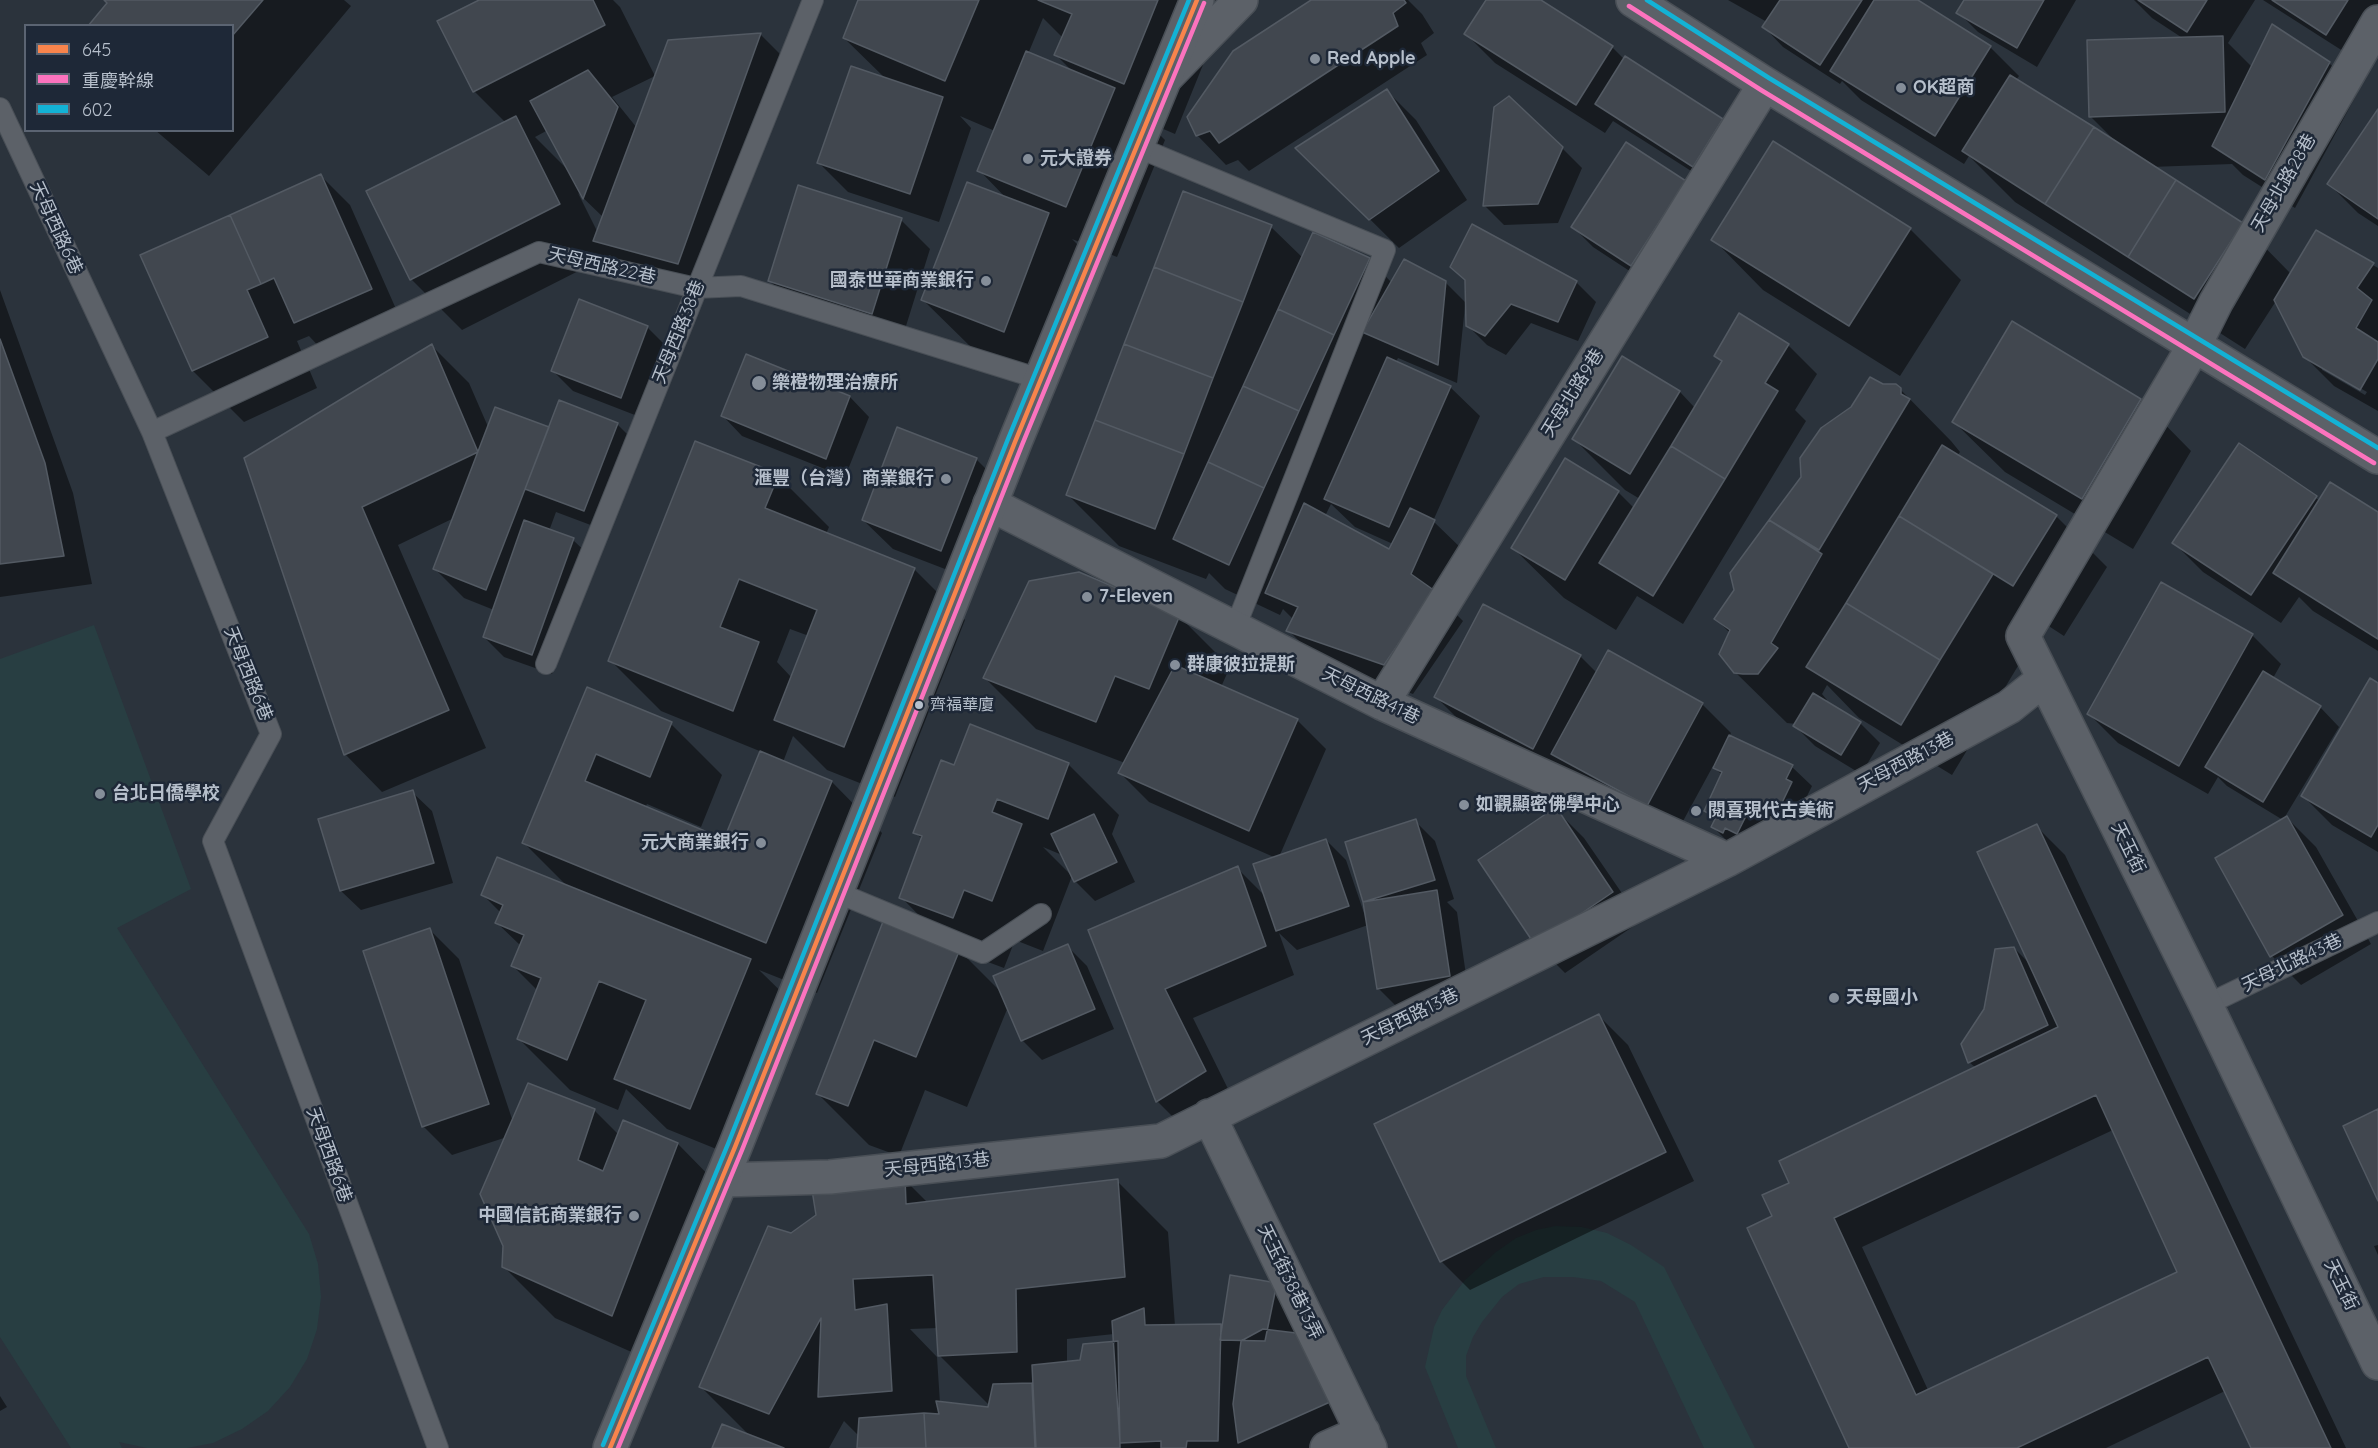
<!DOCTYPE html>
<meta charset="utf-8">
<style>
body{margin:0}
#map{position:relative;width:2378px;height:1448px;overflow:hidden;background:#2b333c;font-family:Quicksand,"Noto Sans TC",sans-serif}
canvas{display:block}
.legend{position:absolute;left:24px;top:24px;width:210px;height:108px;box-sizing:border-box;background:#1e2837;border:2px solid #5b6472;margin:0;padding:8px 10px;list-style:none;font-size:18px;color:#b6bfcb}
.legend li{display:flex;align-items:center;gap:12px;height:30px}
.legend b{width:30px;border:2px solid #5b6472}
</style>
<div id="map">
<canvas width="2378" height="1448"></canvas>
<ul class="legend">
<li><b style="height:8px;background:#f8844c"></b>645</li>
<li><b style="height:8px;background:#fc73be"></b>重慶幹線</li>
<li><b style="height:8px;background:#13b2d5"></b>602</li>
</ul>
</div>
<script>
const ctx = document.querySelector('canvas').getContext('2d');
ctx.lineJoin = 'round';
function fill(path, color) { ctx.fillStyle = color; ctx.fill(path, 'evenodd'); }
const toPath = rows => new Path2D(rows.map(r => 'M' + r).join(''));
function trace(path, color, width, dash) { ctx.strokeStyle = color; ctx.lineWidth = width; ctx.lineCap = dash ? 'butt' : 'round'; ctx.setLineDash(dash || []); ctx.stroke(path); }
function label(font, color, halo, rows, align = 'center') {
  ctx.font = font + ' Quicksand,"Noto Sans TC",sans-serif'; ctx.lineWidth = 5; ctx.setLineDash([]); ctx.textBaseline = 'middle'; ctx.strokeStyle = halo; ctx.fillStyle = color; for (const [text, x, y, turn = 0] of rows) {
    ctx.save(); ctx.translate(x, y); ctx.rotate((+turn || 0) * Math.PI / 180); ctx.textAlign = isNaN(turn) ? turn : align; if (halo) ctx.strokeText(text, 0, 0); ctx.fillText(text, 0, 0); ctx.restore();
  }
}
fill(toPath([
 [94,625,191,889,117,928,309,1234,318,1264,321,1297,317,1329,307,1359,290,1387,268,1411,242,1429,213,1443,187,1448,147,1448,119,1442,122,1448,71,1448,0,1337,0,659],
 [1555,1226,1582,1227,1607,1233,1631,1245,1664,1267,1755,1448,1704,1448,1635,1302,1601,1281,1573,1277,1544,1277,1519,1284,1502,1297,1482,1322,1473,1337,1466,1356,1466,1376,1496,1448,1458,1448,1425,1367,1434,1327,1442,1310,1465,1280,1496,1252,1516,1238,1536,1230]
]), '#283e42');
fill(toPath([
 [105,0,344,0,351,6,209,176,155,130,232,130,232,26,108,4],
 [483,0,613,0,620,7,655,76,612,97,637,128,760,34,789,63,707,292,624,269,610,255,462,330,411,279,506,123,474,91],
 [548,130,569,171,535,137],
 [578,193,604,218,598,233],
 [860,0,1226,0,1228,3,1175,134,1147,122,1165,140,1117,257,1072,239,1099,266,1054,381,974,350,923,300,1007,199,979,170,995,131,960,116,971,128,939,222,848,192,819,163,886,79,844,38],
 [1043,18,1063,38,1056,55,1074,73,1028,54],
 [1315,0,1408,0,1422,14,1434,33,1421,43,1427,55,1249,171,1238,160,1226,165,1197,135],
 [1487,0,1538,0,1612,47,1625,60,1722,120,1742,140,1713,185,1613,121,1605,133,1495,63,1466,34],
 [1728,0,1915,0,1990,47,2019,76,2016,80,2118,144,2090,116,2184,39,2152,18,2134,0,2255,0,2228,43,2252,67,2329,63,2358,92,2295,208,2243,175,2232,164,2151,167,2242,224,2291,274,2316,232,2378,268,2378,411,2334,386,2304,356,2276,301,2245,349,2015,202,1969,156,1964,164,1861,100,1842,81,1840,84,1783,47,1764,27,1767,22],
 [2322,366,2367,392,2365,395,2322,370],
 [1966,0,2076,0,2037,67,1978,32,1958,12],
 [2263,0,2378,0,2378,4,2346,53],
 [1387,91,1416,120,1467,200,1399,248,1298,148],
 [2378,112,2378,226,2358,213,2329,184],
 [1562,148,1582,168,1558,223,1504,225,1484,205],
 [321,176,350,205,400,318,324,352,309,336,297,341,317,388,244,422,193,371,142,256],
 [1685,182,1651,285,1593,247,1573,227],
 [901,220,930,249,901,342,798,310,769,280],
 [1271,227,1303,258,1369,259,1392,283,1445,282,1467,304,1576,282,1596,302,1578,341,1531,323,1506,355,1487,345,1467,325,1467,307,1465,306,1457,383,1398,358,1396,362,1450,387,1480,416,1433,521,1463,550,1441,599,1463,621,1413,694,1317,659,1288,630,1293,619,1283,609,1280,615,1225,589,1209,573,1206,579,1119,546,1068,495],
 [1331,504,1355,527,1393,544,1389,551,1325,516],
 [1910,229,1961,280,1900,376,1763,290,1713,239],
 [0,290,73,493,92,584,0,597],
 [1740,315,1788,345,1817,374,1795,410,1806,421,1683,624,1637,596,1616,630,1564,598,1513,548,1618,492,1634,508,1640,499,1625,490,1574,439,1623,358,1680,392,1695,408,1723,363,1716,356],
 [2012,323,2141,400,2191,451,2133,549,2005,472,1954,422],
 [647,327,667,347,640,417,573,391,553,371],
 [432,346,469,383,489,429,550,429,617,424,637,444,604,530,556,512,549,531,573,540,593,559,552,674,504,657,484,637,494,610,464,598,435,569,454,518,398,545,486,748,382,792,345,754,246,459],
 [1883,385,1896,385,1951,441,1960,452,1957,456,2056,516,2107,567,2064,636,2044,623,1952,775,1859,718,1827,685,1822,694,1827,700,1826,702,1860,723,1880,743,1861,774,1815,746,1795,726,1796,724,1787,723,1735,672,1730,633,1716,619,1736,590,1732,573,1802,478],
 [850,397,869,417,845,477,742,436,723,416],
 [2239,445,2320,501,2378,514,2378,651,2313,611,2299,597,2281,623,2203,572,2174,543],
 [976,459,1005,488,971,579,893,549,863,520],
 [778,476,829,527,826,534,914,569,965,620,895,797,827,770,793,736,783,762,832,782,882,833,817,993,759,970,801,1011,741,1159,667,1129,626,1089,618,1110,570,1090,519,1039,538,991,513,966,521,946,497,923,501,913,483,895,568,887,524,843,587,689,671,724,722,775,701,827,647,804,645,808,725,841,762,752,661,711,610,660],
 [790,629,809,636,792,678,777,662],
 [1484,606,1580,656,1597,673,1702,704,1731,733,1729,737,1792,767,1812,786,1806,798,1811,803,1733,847,1713,827,1715,821,1705,811,1722,775,1713,766,1676,834,1487,748,1436,697],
 [1179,616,1230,667,1221,687,1297,720,1326,749,1279,857,1326,840,1346,860,1366,919,1367,919,1365,902,1347,843,1415,821,1435,841,1454,899,1447,902,1457,912,1469,996,1398,1008,1378,988,1368,925,1297,950,1279,933,1294,975,1193,1018,1234,1101,1186,1130,1157,1101,1090,930,1237,868,1265,896,1276,858,1149,802,1120,773,1125,763,1036,729,985,678],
 [2252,635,2281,664,2273,678,2320,707,2339,727,2283,820,2227,786,2218,777,2208,794,2118,743,2089,714],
 [2378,685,2378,852,2332,825,2302,795],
 [1068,764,1119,815,1112,834,1135,882,1095,901,1075,881,1062,855,1043,847,1072,876,1043,951,1015,940,1004,968,961,952,1001,992,1067,946,1087,966,1114,1029,1042,1060,1022,1040,1008,1007,967,1107,925,1090,899,1156,869,1145,818,1094,949,946,901,897,923,840,915,832,955,767],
 [412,792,432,811,453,883,361,910,341,891],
 [1555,809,1584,838,1641,921,1565,973,1536,944],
 [2287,818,2316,847,2371,944,2301,985,2272,956],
 [2036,826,2065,855,2346,1448,2252,1448,2225,1391,2106,1448,1851,1448,1774,1217,1790,1183,1976,1068,1969,1062,1986,1010,2014,948,2031,965],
 [2113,1130,2179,1272,1928,1390,1862,1247],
 [430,930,459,959,513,1122,529,1085,595,1111,619,1135,624,1122,678,1144,728,1195,663,1366,555,1318,504,1267,507,1137,452,1155,423,1126],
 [1599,1016,1628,1045,1694,1181,1470,1290,1441,1261],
 [904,1179,928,1203,1117,1181,1168,1232,1175,1326,1221,1326,1224,1329,1276,1284,1378,1448,859,1448,859,1436,844,1421,829,1448,714,1448,751,1437,701,1387,792,1234],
 [938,1328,939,1355,990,1406,989,1409,940,1403,937,1357,910,1329],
 [1114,1334,1115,1343,1082,1361,1067,1363,1067,1339],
 [2378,1245,2378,1255,2374,1246],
 [0,1396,7,1407,0,1411]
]), '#0007');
const building = toPath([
 [104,0,263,0,232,36,232,26,88,26,107,3,104,0],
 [479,0,593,0,605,25,473,92,437,21,479,0],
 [858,0,979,0,945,81,843,38,858,0],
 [1038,0,1158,0,1124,84,1054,55,1072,14,1038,0],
 [1311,0,1404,0,1406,3,1393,13,1398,26,1219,143,1210,131,1196,136,1187,117,1233,51,1311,0],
 [1486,0,1541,0,1613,46,1576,105,1464,34,1486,0],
 [1780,0,1862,0,1820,65,1762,27,1780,0],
 [1874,0,1918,0,1991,46,1935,136,1830,71,1874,0],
 [1964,0,2044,0,2017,48,1956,13,1964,0],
 [2138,0,2207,0,2187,32,2138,0],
 [2272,0,2348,0,2326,35,2272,0],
 [2272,24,2330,62,2265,180,2212,146,2272,24],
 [761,33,678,264,593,241,668,40,761,33],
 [2223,36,2225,112,2089,117,2087,40,2223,36],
 [1026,51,1115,88,1066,207,977,171,1026,51],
 [1625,56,1723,119,1693,167,1595,104,1625,56],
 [851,66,943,97,910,194,817,163,851,66],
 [588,70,618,107,583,199,530,101,588,70],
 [2010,75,2094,127,2045,204,1962,151,2010,75],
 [1387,89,1439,171,1369,220,1295,148,1387,89],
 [1509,96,1563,147,1538,204,1483,206,1494,107,1509,96],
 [2378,109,2378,219,2327,184,2378,109],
 [516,116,560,204,410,280,366,191,516,116],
 [2094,127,2176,180,2128,257,2045,204,2094,127],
 [1773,141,1911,228,1849,326,1711,240,1773,141],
 [1626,142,1686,181,1631,266,1571,227,1626,142],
 [321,174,372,289,294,323,274,278,261,284,230,215,321,174],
 [2176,180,2243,223,2194,299,2128,257,2176,180],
 [967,182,1049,213,1004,332,921,300,967,182],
 [798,185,902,218,872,314,768,281,798,185],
 [1183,191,1272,225,1243,302,1154,267,1183,191],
 [230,215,261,284,247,290,268,337,192,371,140,255,230,215],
 [1472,224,1577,281,1558,322,1511,304,1485,336,1466,326,1465,280,1450,267,1472,224],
 [2316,230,2374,263,2357,288,2372,300,2356,328,2378,342,2378,359,2360,390,2303,357,2274,300,2316,230],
 [1313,232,1370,258,1334,335,1278,309,1313,232],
 [1404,259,1446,281,1438,365,1362,332,1404,259],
 [1154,267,1243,302,1213,378,1124,344,1154,267],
 [579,299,648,326,621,398,551,371,579,299],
 [1278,309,1334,335,1299,411,1243,386,1278,309],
 [1739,313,1789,344,1765,383,1778,391,1725,479,1671,446,1722,361,1714,356,1739,313],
 [2012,321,2141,399,2082,499,1952,422,2012,321],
 [0,339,45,463,64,556,0,564,0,339],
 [432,344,478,452,362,507,449,710,344,755,244,458,432,344],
 [1124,344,1213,378,1184,454,1095,420,1124,344],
 [746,354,850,396,826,459,721,416,746,354],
 [1622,356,1680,391,1630,474,1572,439,1622,356],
 [1387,357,1451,386,1389,527,1324,499,1387,357],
 [1870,377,1883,384,1896,384,1901,388,1901,394,1910,399,1819,550,1769,520,1801,477,1800,458,1821,428,1851,407,1870,377],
 [1243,386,1299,411,1264,488,1208,462,1243,386],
 [559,400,618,423,584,511,525,489,559,400],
 [495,407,549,427,486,590,433,569,495,407],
 [1095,420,1184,454,1155,529,1066,495,1095,420],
 [897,427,977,458,941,551,862,520,897,427],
 [695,441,779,474,765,508,915,568,844,747,774,720,817,610,739,579,720,627,759,642,733,711,608,661,695,441],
 [2239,443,2317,496,2251,595,2172,543,2239,443],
 [1942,445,2057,515,2013,586,1899,516,1942,445],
 [1671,446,1725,479,1653,596,1599,563,1671,446],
 [1565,458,1619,491,1565,580,1511,548,1565,458],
 [1208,462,1264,488,1229,565,1173,539,1208,462],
 [2330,482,2378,512,2378,639,2273,573,2330,482],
 [1304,503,1389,549,1410,508,1435,520,1411,574,1435,591,1384,665,1286,631,1298,607,1265,593,1304,503],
 [1899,516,1993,574,1940,660,1846,603,1899,516],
 [524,520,574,538,532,655,483,637,524,520],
 [1769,520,1822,554,1771,643,1778,648,1758,674,1743,674,1734,673,1719,654,1730,630,1714,619,1734,590,1730,573,1769,520],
 [1079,572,1180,615,1149,689,1115,676,1096,722,983,678,1029,581,1079,572],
 [2161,582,2253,634,2179,766,2087,714,2161,582],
 [1846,603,1940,660,1901,725,1806,667,1846,603],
 [1483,604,1581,655,1533,749,1434,697,1483,604],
 [1608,650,1703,703,1647,806,1551,754,1608,650],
 [1175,665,1298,719,1249,831,1118,773,1175,665],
 [2263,671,2321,706,2263,802,2205,767,2263,671],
 [2370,678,2378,683,2378,825,2371,837,2301,796,2370,678],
 [587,687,672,722,650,777,596,754,585,781,724,839,760,751,832,781,766,943,522,843,587,687],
 [1813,693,1861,722,1841,755,1793,726,1813,693],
 [970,724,1069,763,1048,819,997,799,992,812,1022,824,992,901,964,890,953,918,899,898,922,836,913,833,941,760,954,765,970,724],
 [1729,735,1793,765,1786,779,1792,782,1780,807,1773,804,1766,819,1749,810,1737,834,1725,828,1723,833,1711,827,1716,817,1704,811,1722,772,1713,768,1729,735],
 [413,790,434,863,340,891,318,819,413,790],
 [1556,807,1613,892,1535,945,1478,860,1556,807],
 [1094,814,1117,862,1074,882,1051,834,1094,814],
 [2287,816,2343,915,2270,957,2215,858,2287,816],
 [1416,819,1435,880,1363,902,1345,842,1416,819],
 [2037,824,2331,1448,2251,1448,2208,1357,2017,1448,1849,1448,1747,1228,1772,1216,1762,1195,1789,1183,1779,1161,2058,1027,1977,852,2037,824],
 [2096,1095,2177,1272,1916,1395,1834,1218,2096,1095],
 [1326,839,1349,906,1276,931,1253,864,1326,839],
 [497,857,751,959,690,1109,614,1079,646,1000,599,981,567,1060,517,1039,541,978,511,966,524,935,495,923,503,905,481,895,497,857],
 [1238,866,1266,946,1165,989,1206,1071,1156,1102,1088,930,1238,866],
 [1437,890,1450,976,1377,989,1363,902,1437,890],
 [884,919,960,949,916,1057,874,1040,848,1106,816,1094,884,919],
 [430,928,489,1104,422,1127,363,951,430,928],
 [1068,944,1095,1009,1021,1041,993,976,1068,944],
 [2014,947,2048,1025,1968,1063,1961,1044,1984,1009,1995,949,2014,947],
 [1599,1014,1666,1152,1440,1262,1374,1124,1599,1014],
 [528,1083,595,1109,578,1160,603,1171,623,1120,678,1143,612,1316,502,1267,503,1246,480,1194,528,1083],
 [2378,1109,2378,1201,2343,1126,2378,1109],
 [905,1178,906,1204,1118,1179,1125,1277,1016,1289,1017,1352,938,1356,933,1275,853,1279,855,1310,887,1304,892,1391,818,1397,821,1318,769,1414,699,1387,768,1226,791,1233,816,1215,812,1190,905,1178],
 [1230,1275,1277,1283,1265,1341,1220,1340,1230,1275],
 [1144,1308,1145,1325,1221,1324,1218,1441,1187,1441,1186,1448,1161,1448,1161,1441,1120,1443,1112,1321,1144,1308],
 [1263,1329,1296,1333,1330,1402,1238,1443,1233,1404,1241,1341,1263,1329],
 [1118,1341,1120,1448,1036,1448,1032,1365,1080,1360,1083,1344,1118,1341],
 [1032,1383,1035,1448,926,1448,924,1413,939,1414,936,1401,988,1407,993,1384,1032,1383],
 [924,1413,926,1448,857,1448,859,1418,924,1413],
 [722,1424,784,1448,712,1448,722,1424]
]);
fill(building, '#41474f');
trace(building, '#535a63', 1.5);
const service = toPath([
 [0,108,152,432,271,734,213,841,438,1448],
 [1137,147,1385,250,1235,628],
 [152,432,539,252,696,288,741,286,1040,379],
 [546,664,813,0],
 [836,892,983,953,1041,914],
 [2206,1005,2378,922]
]);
const minor = toPath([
 [1633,0,1765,84,2378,457],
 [2378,22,2216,302,2194,346,2023,636,2206,1005,2378,1363],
 [1167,76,1241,0],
 [990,504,1382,703,1727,860],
 [1382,703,1765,84],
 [1209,1116,1370,1448],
 [722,1180,830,1177,1161,1141,1727,860,2009,707,2044,679],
 [1327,1448,1363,1432]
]);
const tertiary = toPath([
 [610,1448,735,1147,1015,442,1197,0]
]);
trace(service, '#494f56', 22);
trace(minor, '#494f56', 36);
trace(tertiary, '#494f56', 36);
trace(service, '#5c6168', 20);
trace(minor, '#5c6168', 33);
trace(tertiary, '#5c6168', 33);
trace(toPath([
 [610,1448,735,1147,1015,442,1197,0]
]), '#f8844c', 4.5);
trace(toPath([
 [1629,6,1761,90,2374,463],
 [618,1448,742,1150,1022,445,1204,3]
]), '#fc73be', 4.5);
trace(toPath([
 [1647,0,1769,78,2378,448],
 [603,1445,728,1144,1008,439,1189,0]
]), '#13b2d5', 4.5);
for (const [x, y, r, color] of [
 [1315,59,6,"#858e99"],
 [1901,88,6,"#858e99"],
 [1028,159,6,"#858e99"],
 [986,281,6,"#858e99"],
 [759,383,8,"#858e99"],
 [946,479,6,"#858e99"],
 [1087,597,6,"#858e99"],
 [1175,665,6,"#858e99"],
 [919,705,5,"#b6bfcb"],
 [100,794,6,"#858e99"],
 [1464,805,6,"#858e99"],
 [1696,811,6,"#858e99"],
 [761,843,6,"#858e99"],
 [1834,998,6,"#858e99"],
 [634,1216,6,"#858e99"]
]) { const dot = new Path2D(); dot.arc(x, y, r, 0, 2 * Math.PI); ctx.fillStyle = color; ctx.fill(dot); trace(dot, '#1e2837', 2); }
label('16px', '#b6bfcb', '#1e2837', [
 ["齊福華廈",930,705]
], 'left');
label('bold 18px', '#b6bfcb', '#1e2837', [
 ["Red Apple",1327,59],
 ["OK超商",1913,88],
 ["元大證券",1040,159],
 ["國泰世華商業銀行",974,281,"right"],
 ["樂橙物理治療所",772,383],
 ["滙豐（台灣）商業銀行",934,479,"right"],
 ["7-Eleven",1099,597],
 ["群康彼拉提斯",1187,665],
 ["台北日僑學校",112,794],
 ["如觀顯密佛學中心",1476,805],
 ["閱喜現代古美術",1708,811],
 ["元大商業銀行",749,843,"right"],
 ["天母國小",1846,998],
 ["中國信託商業銀行",622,1216,"right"]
], 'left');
label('18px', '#b6bfcb', '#1e2837', [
 ["天母北路28巷",2284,183,-60],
 ["天母西路6巷",56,228,65],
 ["天母西路22巷",602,266,13],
 ["天母西路38巷",679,332,-68],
 ["天母北路9巷",1573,393,-58],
 ["天母西路6巷",248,674,68],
 ["天母西路41巷",1371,696,26],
 ["天母西路13巷",1906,762,-28],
 ["天玉街",2128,848,64],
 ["天母北路43巷",2292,963,-26],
 ["天母西路13巷",1410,1017,-26],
 ["天母西路6巷",329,1155,70],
 ["天母西路13巷",937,1165,-6],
 ["天玉街38巷13弄",1290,1282,64],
 ["天玉街",2341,1285,64]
]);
</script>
